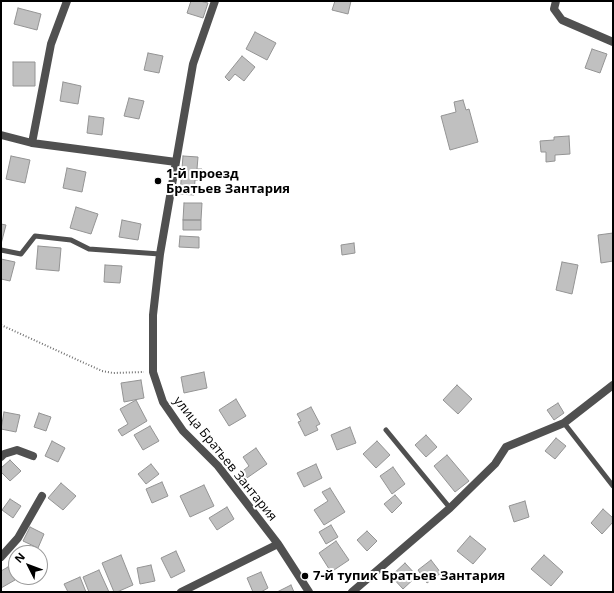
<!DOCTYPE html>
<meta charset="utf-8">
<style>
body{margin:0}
#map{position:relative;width:614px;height:593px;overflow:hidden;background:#fff;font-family:"Open Sans",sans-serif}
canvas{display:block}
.frame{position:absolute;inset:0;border:2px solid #000;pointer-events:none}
.north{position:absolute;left:8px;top:545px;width:40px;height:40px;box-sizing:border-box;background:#fff;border:1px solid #999;border-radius:50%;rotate:312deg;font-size:11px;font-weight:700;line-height:16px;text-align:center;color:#000}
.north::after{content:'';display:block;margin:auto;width:14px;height:18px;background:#000;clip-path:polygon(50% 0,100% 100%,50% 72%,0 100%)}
</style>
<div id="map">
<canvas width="614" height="593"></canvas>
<div class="frame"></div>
<div class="north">N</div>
</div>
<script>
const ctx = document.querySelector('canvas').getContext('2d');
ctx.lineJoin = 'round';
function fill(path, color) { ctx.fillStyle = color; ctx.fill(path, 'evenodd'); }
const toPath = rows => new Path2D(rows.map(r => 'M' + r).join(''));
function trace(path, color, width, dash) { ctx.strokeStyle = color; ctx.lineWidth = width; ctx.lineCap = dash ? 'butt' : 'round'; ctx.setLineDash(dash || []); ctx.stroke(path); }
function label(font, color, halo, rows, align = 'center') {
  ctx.font = font + ' "Open Sans",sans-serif'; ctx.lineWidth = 4; ctx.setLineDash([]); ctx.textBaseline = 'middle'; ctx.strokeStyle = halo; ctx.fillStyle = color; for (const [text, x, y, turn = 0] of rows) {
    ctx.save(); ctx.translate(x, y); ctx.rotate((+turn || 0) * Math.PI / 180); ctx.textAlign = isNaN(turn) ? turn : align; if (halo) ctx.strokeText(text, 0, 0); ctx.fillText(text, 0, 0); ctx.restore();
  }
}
const building = toPath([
 [191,1,200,1,208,3,203,18,187,13,191,1],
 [335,1,351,1,348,14,332,10,335,1],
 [18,8,41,14,37,30,14,24,18,8],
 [255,32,276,43,267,60,246,49,255,32],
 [592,49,607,54,600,73,585,68,592,49],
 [148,53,163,56,159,73,144,70,148,53],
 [242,56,255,67,244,81,235,74,229,81,225,77,242,56],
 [13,62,35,62,35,86,13,86,13,62],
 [63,82,81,86,78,104,60,101,63,82],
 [129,98,144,101,139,119,124,116,129,98],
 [463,100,466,110,469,109,478,142,450,150,441,116,456,112,454,102,463,100],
 [89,116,104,118,102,135,87,133,89,116],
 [569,136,570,154,555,155,555,161,546,162,546,152,541,152,540,141,554,140,554,137,569,136],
 [11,156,30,160,25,183,6,179,11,156],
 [183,156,198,157,197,169,202,169,201,180,195,180,194,195,180,194,183,156],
 [67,168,86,172,82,192,63,188,67,168],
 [184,203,202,203,201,220,183,220,184,203],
 [76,207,98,214,91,234,70,228,76,207],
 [122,220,141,224,138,240,119,237,122,220],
 [183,220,201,220,201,230,183,230,183,220],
 [1,224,6,225,1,244,1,224],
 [613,233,613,261,601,263,598,235,613,233],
 [180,236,199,237,199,248,179,247,180,236],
 [354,243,355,253,342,255,341,245,354,243],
 [38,246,61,248,59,271,36,269,38,246],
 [1,259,15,262,10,281,1,279,1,259],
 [562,262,578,265,572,294,556,290,562,262],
 [105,265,122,266,120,283,104,282,105,265],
 [204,372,207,388,184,393,181,377,204,372],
 [141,380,144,398,124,402,121,383,141,380],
 [457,385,472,399,458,414,443,400,457,385],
 [236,399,246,416,229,426,219,410,236,399],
 [136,400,147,421,122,436,118,430,128,424,120,409,136,400],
 [558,403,564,413,554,420,547,410,558,403],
 [311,407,320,424,316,426,318,430,305,436,298,422,301,421,297,414,311,407],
 [4,412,20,415,16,432,1,429,4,412],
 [39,413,51,417,46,431,34,427,39,413],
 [150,426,159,441,143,450,134,435,150,426],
 [350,427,356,443,337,450,331,435,350,427],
 [426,435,437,447,426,457,415,445,426,435],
 [556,438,566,446,555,459,545,451,556,438],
 [52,441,65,448,58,462,45,456,52,441],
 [377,441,390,455,376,468,363,454,377,441],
 [256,448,267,464,244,480,239,474,249,466,243,457,256,448],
 [447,455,469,481,455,492,434,466,447,455],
 [10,460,21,471,10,481,1,472,1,468,10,460],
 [151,464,159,474,146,484,138,474,151,464],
 [316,464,322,478,304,487,297,473,316,464],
 [393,467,405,484,392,494,380,476,393,467],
 [162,482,168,496,152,503,146,489,162,482],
 [61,483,76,496,63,510,48,498,61,483],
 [204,485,214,506,190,517,180,496,204,485],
 [330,488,345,512,324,525,314,510,328,501,322,492,330,488],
 [395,495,402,503,392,513,384,504,395,495],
 [10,499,21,506,13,518,2,510,10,499],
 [525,501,529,517,514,522,509,506,525,501],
 [227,507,234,519,217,530,209,518,227,507],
 [603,509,613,518,613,522,602,534,591,523,603,509],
 [331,525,338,537,326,544,319,532,331,525],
 [30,527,44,534,38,548,23,541,30,527],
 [367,531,377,541,367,551,357,540,367,531],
 [470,536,486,549,473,564,457,551,470,536],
 [336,541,349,560,331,572,319,553,336,541],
 [176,551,185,571,171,578,161,558,176,551],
 [121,555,133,585,117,592,114,592,102,563,121,555],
 [544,555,563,572,551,586,531,569,544,555],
 [431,560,441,573,427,583,418,570,431,560],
 [405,563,417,576,403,589,391,576,405,563],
 [151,565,155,581,140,584,137,568,151,565],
 [8,567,15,580,1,588,1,571,8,567],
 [99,570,109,592,89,592,83,577,99,570],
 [261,572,268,588,261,592,253,592,247,578,261,572],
 [80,577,86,592,68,592,64,584,80,577],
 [291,585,294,592,277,592,291,585]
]);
fill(building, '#c0c0c0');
trace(building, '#949494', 1);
trace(toPath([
 [1,325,102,371,113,373,144,372]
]), '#727272', 2, [1, 2]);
trace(toPath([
 [1,250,21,254,35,236,71,240,89,249,160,254],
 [564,423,613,486],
 [386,430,450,508]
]), '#505050', 5);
trace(toPath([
 [215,1,193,64,160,254,153,315,153,372,163,402,183,431,218,466,278,544,309,592],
 [556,1,554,9,562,20,613,42],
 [1,135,32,143,176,162],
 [32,143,51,44,67,1],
 [1,457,4,454,17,450,33,456],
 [1,557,18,538,42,496],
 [181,592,278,544],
 [352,592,450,508,495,464,506,447,564,423,613,385]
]), '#505050', 8);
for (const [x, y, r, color] of [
 [158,181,4,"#000"],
 [305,576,4,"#000"]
]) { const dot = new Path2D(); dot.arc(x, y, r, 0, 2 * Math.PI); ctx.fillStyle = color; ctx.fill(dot); trace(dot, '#fff', 1.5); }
label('bold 13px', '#000', '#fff', [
 ["1-й проезд",166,174],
 ["Братьев Зантария",166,189],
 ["7-й тупик Братьев Зантария",313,576]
], 'left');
label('13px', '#000', '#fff', [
 ["улица Братьев Зантария",225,459,51]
]);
</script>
